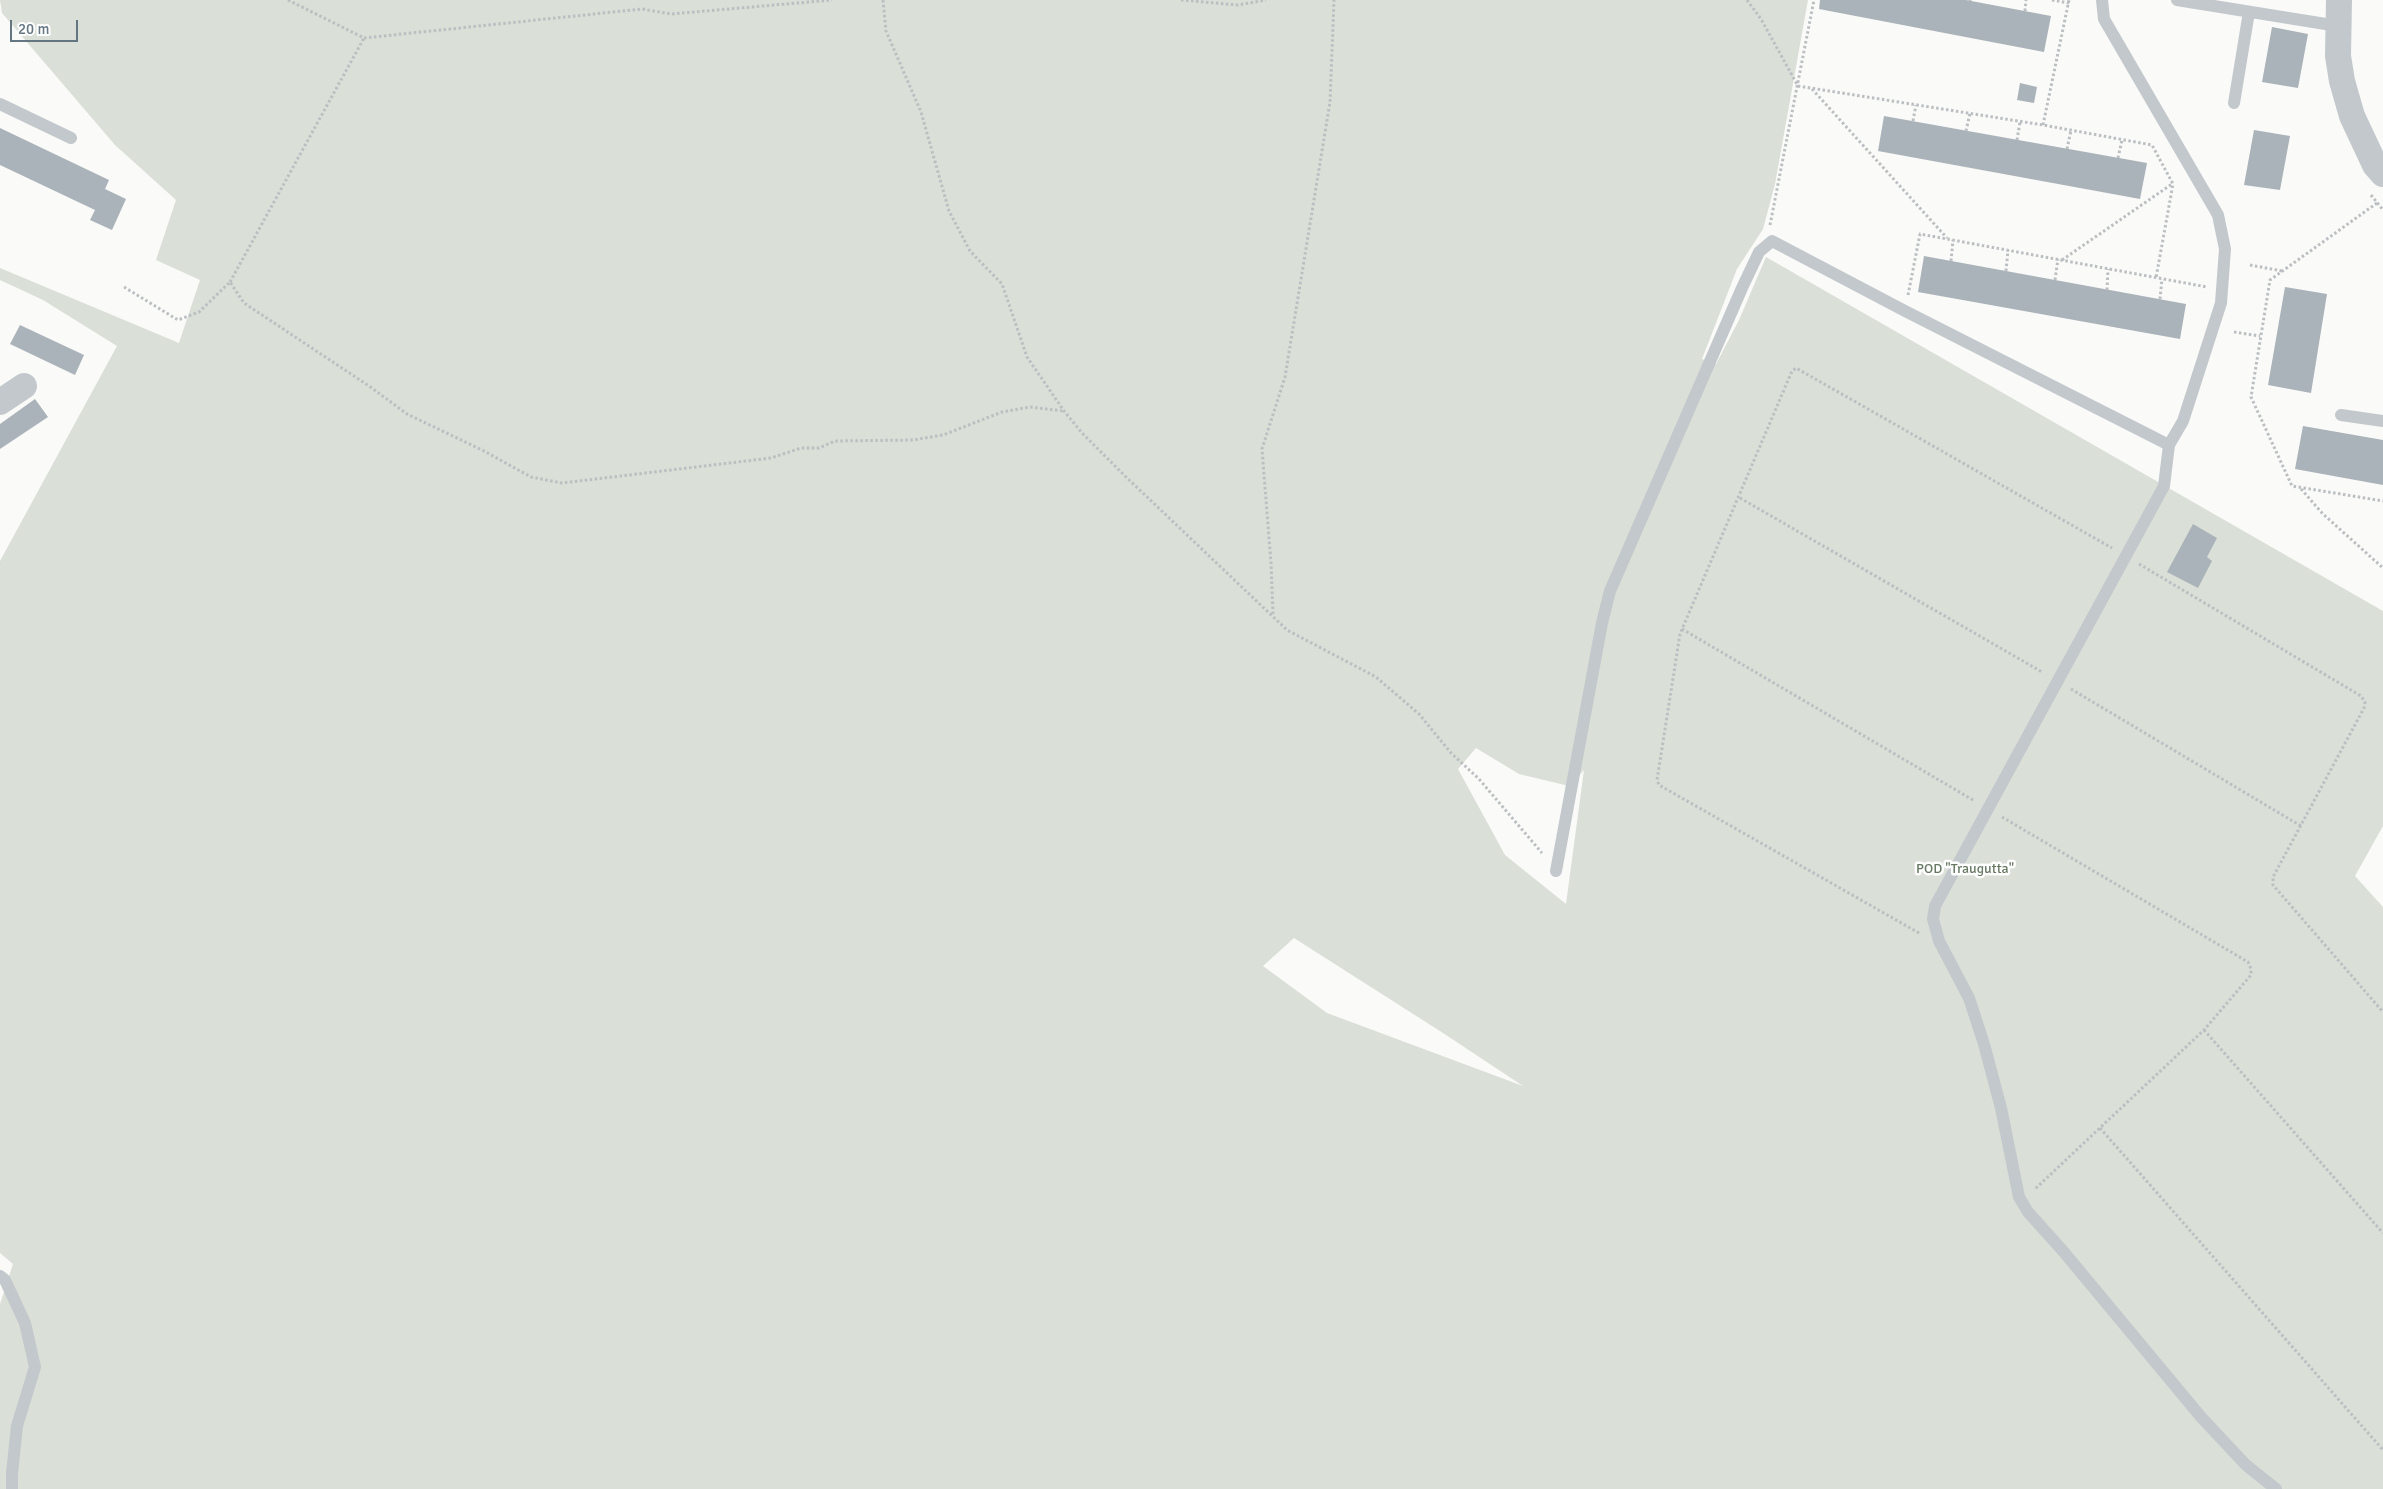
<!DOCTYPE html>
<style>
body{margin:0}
#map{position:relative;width:2383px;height:1489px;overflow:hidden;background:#fafaf8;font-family:Signika,sans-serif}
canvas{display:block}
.scale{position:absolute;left:10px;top:20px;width:68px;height:22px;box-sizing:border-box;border:2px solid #657683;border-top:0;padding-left:6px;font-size:15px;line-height:18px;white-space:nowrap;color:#657683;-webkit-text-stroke:4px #fff;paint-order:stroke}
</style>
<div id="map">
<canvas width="2383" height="1489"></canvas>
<div class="scale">20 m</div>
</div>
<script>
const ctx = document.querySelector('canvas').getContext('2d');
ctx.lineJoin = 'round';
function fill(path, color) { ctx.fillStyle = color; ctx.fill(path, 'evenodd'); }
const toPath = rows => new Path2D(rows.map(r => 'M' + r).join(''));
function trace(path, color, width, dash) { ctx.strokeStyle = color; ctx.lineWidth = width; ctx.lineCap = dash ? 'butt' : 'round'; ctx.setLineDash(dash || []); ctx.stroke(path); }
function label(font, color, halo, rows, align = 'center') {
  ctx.font = font + ' Signika,sans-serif'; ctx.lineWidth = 5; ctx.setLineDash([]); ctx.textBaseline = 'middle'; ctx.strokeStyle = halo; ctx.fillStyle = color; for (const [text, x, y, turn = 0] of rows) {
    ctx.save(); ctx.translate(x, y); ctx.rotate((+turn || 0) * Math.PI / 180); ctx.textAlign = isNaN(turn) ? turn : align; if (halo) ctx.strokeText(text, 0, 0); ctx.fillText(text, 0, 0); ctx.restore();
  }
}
fill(toPath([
 [0,0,1808,0,1775,184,1763,229,1737,269,1702,359,1716,364,1739,320,1766,257,2383,611,2383,826,2355,876,2383,907,2383,1489,0,1489,0,1304,13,1264,0,1253,0,561,117,346,43,300,0,280,0,268,179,343,200,280,156,260,176,200,115,145,2,13],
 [1476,748,1519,774,1569,786,1584,770,1566,904,1505,855,1458,769],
 [1294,938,1443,1033,1523,1086,1327,1013,1263,966]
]), '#dadfd7');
fill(toPath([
 [1820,0,1966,0,2051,16,2044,52,1819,9],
 [2272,27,2308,34,2298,88,2262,82],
 [2020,83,2037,87,2034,103,2017,100],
 [1884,116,2147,163,2140,199,1878,151],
 [0,128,109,180,105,189,126,199,112,230,90,220,95,210,0,165],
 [2254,130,2290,136,2280,190,2244,185],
 [1924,256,2186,304,2180,339,1918,292],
 [2285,287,2327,294,2311,393,2268,385],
 [20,325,84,355,75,375,10,344],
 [35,399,48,417,0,449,0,424],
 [2303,426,2383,440,2383,485,2295,469],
 [2193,524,2217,538,2207,557,2212,561,2198,588,2167,572]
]), '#aab3b9');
trace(toPath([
 [288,0,364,38,642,9,671,14,832,0],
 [883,0,886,31,921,112,949,211,970,251,1002,284,1027,357,1064,411,1082,433,1125,476,1287,630,1376,677,1419,714,1451,753,1479,779,1542,853],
 [1181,0,1238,5,1266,0],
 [1747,0,1761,19,1798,86,2043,125,2152,145,2173,184,2156,278],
 [2052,0,2069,3],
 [1970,1,1970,0],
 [2025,11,2026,0],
 [1812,89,1947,238],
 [1913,121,1916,105],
 [2043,125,2069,0],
 [1966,131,1970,113],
 [2017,140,2020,122],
 [2067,149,2071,130],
 [2118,158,2122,140],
 [2371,195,2383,210],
 [2377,203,2270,280,2251,397,2292,486,2383,501],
 [1770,225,1814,0],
 [2062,260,2172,184],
 [1951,261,1953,240],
 [2250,265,2282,271],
 [2006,271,2008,250],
 [2055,280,2058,259],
 [230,282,364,38],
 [124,287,178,320,199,312,230,282,244,303,369,386,407,414,484,451,531,477,562,483,771,458,801,448,819,448,835,441,913,440,943,435,1002,412,1030,407,1063,411],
 [2107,290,2108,269],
 [1908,295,1920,234,2207,287],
 [2160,299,2162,279],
 [2234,332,2260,336],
 [2301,489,2323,514,2383,568],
 [1740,498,2042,672],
 [2139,564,2361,696,2365,702,2364,708,2273,877,2273,885,2383,1012],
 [1273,614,1271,563,1262,449,1285,377,1330,102,1334,0],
 [1682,629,1973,800],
 [2071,689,2301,826],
 [2002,817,2248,962,2251,969,2251,975,2204,1030,2035,1189],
 [1919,933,1659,785,1657,780,1680,634,1792,371,1796,368,2112,548],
 [2204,1030,2383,1233],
 [2100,1128,2383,1450]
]), '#bbbfc2', 3, [2.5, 2.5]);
trace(toPath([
 [2102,0,2104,19,2218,215,2225,249,2221,303,2183,421,2169,445,2164,486,1935,906,1933,919,1939,941,1969,998,1984,1044,2001,1108,2019,1197,2028,1212,2063,1251,2201,1417,2246,1465,2276,1489],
 [2177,0,2338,26],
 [2234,103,2249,12],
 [0,104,71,138],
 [2341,415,2383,421],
 [1556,871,1602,623,1610,591,1742,288,1759,252,1772,241,1905,311,2169,445],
 [0,1276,5,1280,25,1323,35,1367,17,1426,12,1473,12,1489]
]), '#c3c8cc', 12);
trace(toPath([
 [2339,0,2338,56,2342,81,2352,116,2375,165,2383,174],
 [0,402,24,386]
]), '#c3c8cc', 26);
label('14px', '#687a64', '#fff', [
 ["POD \"Traugutta\"",1965,869]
]);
</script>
